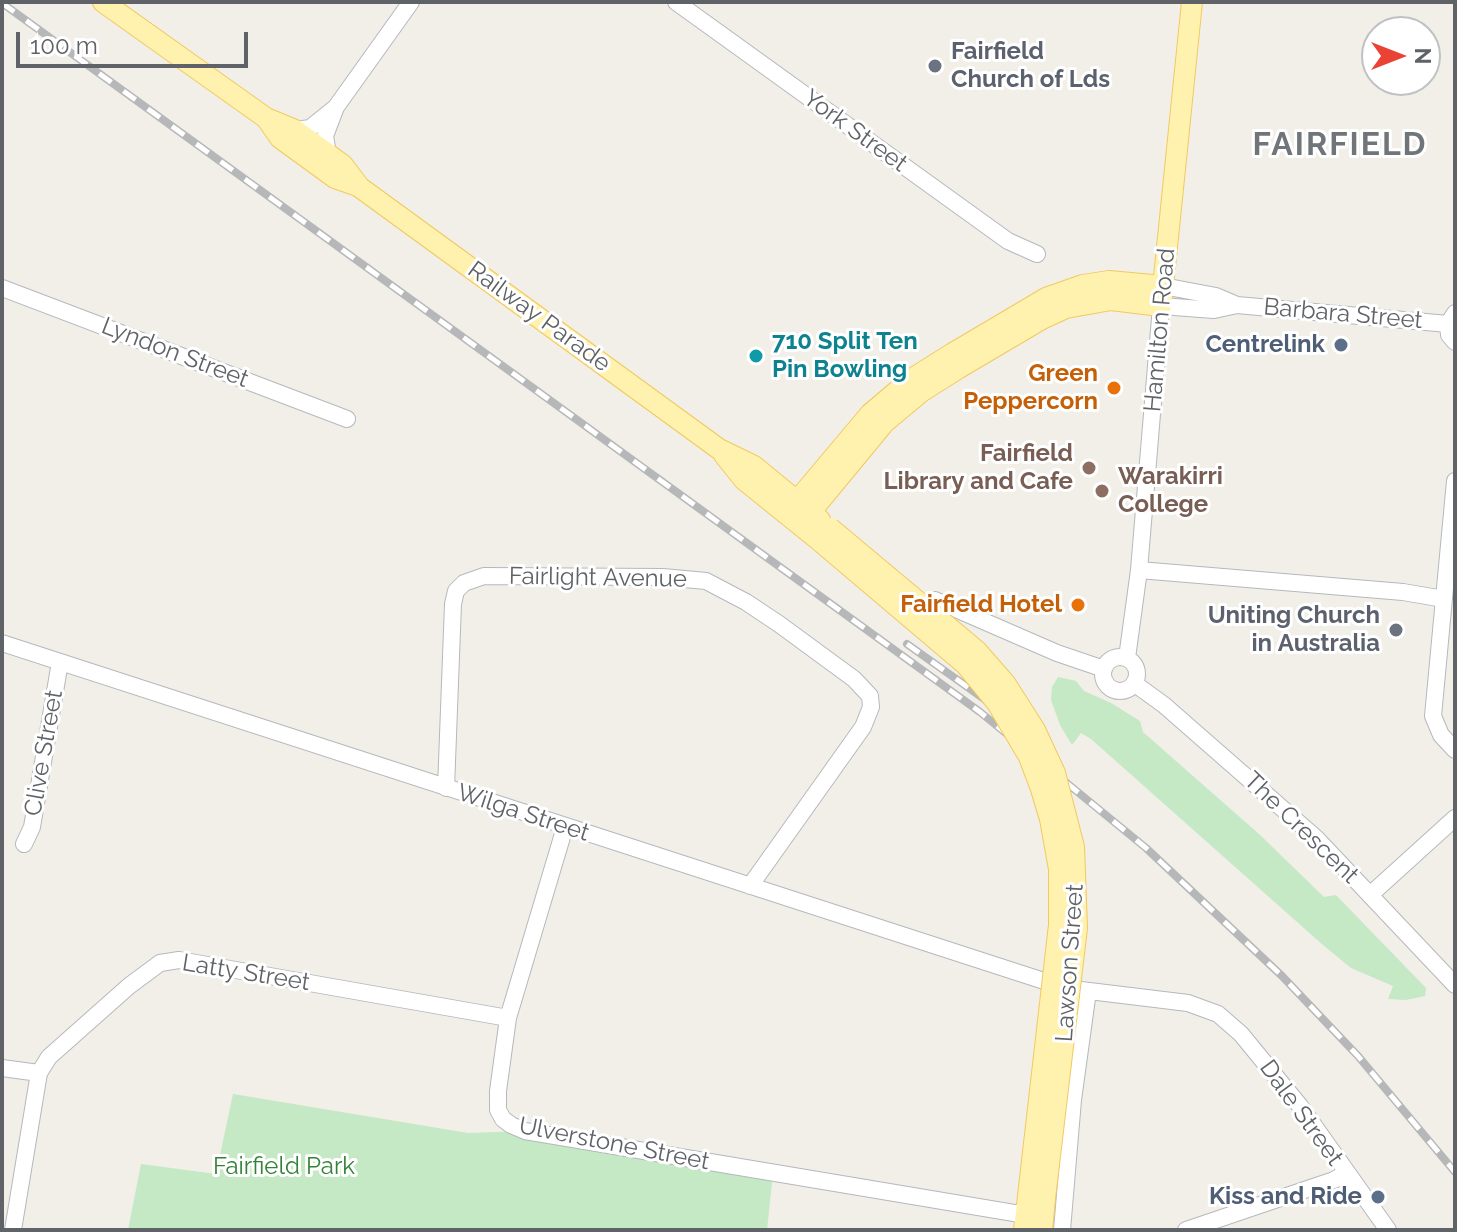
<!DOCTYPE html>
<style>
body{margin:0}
#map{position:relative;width:1457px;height:1232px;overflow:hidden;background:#f1efe8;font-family:Raleway,sans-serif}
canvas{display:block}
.frame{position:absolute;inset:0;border:4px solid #5f6368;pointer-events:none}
.north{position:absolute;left:1361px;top:16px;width:80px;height:80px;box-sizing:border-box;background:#fff;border:2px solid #bfc1c3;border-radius:50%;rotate:90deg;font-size:22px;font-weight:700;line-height:32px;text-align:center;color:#5f6368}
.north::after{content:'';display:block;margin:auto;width:28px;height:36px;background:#ea4335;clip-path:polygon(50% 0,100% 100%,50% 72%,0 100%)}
.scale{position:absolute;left:16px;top:32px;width:232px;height:36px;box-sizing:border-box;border:4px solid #5f6368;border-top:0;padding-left:10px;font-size:24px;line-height:28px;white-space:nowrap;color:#5f6368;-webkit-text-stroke:6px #fff;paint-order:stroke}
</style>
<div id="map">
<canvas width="1457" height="1232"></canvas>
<div class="frame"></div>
<div class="north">N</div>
<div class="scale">100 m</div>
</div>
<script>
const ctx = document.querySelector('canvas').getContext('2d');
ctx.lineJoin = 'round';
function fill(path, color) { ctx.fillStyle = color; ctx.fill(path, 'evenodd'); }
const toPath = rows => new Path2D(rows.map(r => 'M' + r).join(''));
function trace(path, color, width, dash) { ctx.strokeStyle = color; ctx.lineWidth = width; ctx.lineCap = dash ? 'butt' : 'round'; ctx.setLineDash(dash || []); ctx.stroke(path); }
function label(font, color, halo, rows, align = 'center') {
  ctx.font = font + ' Raleway,sans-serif'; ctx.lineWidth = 6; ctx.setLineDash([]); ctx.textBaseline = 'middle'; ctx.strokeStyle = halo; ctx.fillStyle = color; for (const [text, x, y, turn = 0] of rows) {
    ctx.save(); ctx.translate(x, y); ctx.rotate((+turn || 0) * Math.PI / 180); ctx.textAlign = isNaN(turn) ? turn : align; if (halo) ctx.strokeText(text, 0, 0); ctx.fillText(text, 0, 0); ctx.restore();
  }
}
fill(toPath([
 [1058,677,1076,681,1084,691,1111,703,1140,721,1143,732,1259,834,1324,897,1336,895,1426,988,1425,996,1406,1000,1388,999,1393,986,1351,968,1323,945,1091,739,1081,733,1072,745,1060,725,1051,700,1052,687],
 [233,1094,468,1133,526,1131,773,1173,767,1230,128,1230,141,1164,216,1174]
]), '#c5e8c5');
const minor = toPath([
 [676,2,1008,241,1037,254],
 [295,130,310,128,335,108],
 [328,154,325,136,336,107,411,2],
 [1163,286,1216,296,1237,305,1448,324],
 [2,288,347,419],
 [1455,313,1448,324,1449,335,1455,342],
 [1455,481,1433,716,1441,735,1455,750],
 [1139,570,1403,592,1444,599],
 [935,600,1057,653,1104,669],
 [2,643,1044,981],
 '1103 674a17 17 0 1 1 34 0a17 17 0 1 1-34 0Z',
 [1127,658,1139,570,1161,306,1214,310,1237,305],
 [1135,684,1164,705,1316,838,1455,985],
 [446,788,453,604,456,591,464,583,484,576,663,577,706,581,746,602,779,624,854,679,870,696,871,707,863,727,750,886],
 [565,827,508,1018,498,1091,498,1110,503,1119,511,1125,525,1131,1026,1215],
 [24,844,32,827,60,662],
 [1370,895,1455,818],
 [1081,990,1188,1003,1218,1014,1241,1034,1300,1106,1388,1230],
 [2,1068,39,1073],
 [13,1230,39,1073,49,1057,129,986,160,963,179,960,508,1018],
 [1062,1230,1073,1100,1088,991],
 [1186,1230,1334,1180,1346,1173]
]);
const major = toPath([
 [103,2,266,118,295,130,328,154,343,165,358,185],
 [266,118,280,138,335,178,358,186,719,449,754,466,820,520],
 [724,455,744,480,821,542],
 [786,514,870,414,910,380,953,353,1046,298,1083,285,1109,281,1163,286],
 [800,525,885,422,921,392,959,368,1042,319,1066,308,1111,300,1161,306,1192,2],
 [1024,1230,1028,1196],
 [1042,1230,1045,1198]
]);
trace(minor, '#b5b8bc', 18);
trace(major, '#f2c960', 22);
trace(minor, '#fff', 16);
trace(major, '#fff2af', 20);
const rail = toPath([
 [2,3,980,712,1146,848,1282,976,1358,1056,1455,1172],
 [907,644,987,701,1022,731]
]);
trace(rail, '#b6b7b8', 8);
trace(rail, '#fff', 5, [15]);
const majorBridge = toPath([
 [830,528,977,651,1005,683,1035,730,1055,773,1074,847,1077,928,1045,1198],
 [821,542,965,664,997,703,1029,757,1041,789,1050,819,1059,869,1059,925,1028,1196]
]);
trace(majorBridge, '#f2c960', 22, []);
trace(majorBridge, '#fff2af', 20);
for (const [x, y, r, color] of [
 [935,66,8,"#6b7280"],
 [1341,345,8,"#5c6f8a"],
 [756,356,8,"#0f9aa8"],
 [1114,388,8,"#e8710a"],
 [1089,468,8,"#8d6e63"],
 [1102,491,8,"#8d6e63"],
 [1078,605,8,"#e8710a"],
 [1396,630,8,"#6b7280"],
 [1378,1197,8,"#5c6f8a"]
]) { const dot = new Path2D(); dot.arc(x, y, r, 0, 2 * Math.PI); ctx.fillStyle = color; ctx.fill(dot); trace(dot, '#fff', 3); }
label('bold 24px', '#5b616d', '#fff', [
 ["Fairfield",951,52],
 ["Church of Lds",951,80],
 ["Uniting Church",1380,616,"right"],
 ["in Australia",1380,644,"right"]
], 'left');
label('24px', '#5f6368', '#fff', [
 ["York Street",855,131,36],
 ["Barbara Street",1343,314,5],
 ["Railway Parade",539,317,36],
 ["Hamilton Road",1160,330,-85],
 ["Lyndon Street",175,353,21],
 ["Fairlight Avenue",598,578,1],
 ["Clive Street",44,753,-80],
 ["Wilga Street",523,813,18],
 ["The Crescent",1301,828,44],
 ["Lawson Street",1070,963,-86],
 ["Latty Street",246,973,9],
 ["Dale Street",1301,1113,54],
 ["Ulverstone Street",614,1144,11]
]);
label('bold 24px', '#0d838f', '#fff', [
 ["710 Split Ten",772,342],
 ["Pin Bowling",772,370]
], 'left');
label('bold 24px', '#4e5e75', '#fff', [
 ["Centrelink",1325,345],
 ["Kiss and Ride",1362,1197]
], 'right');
label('bold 24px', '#c56008', '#fff', [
 ["Green",1098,374],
 ["Peppercorn",1098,402],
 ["Fairfield Hotel",1062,605]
], 'right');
label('bold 24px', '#785e54', '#fff', [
 ["Fairfield",1073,454],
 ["Library and Cafe",1073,482],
 ["Warakirri",1118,477,"left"],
 ["College",1118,505,"left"]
], 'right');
label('24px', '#348238', '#fff', [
 ["Fairfield Park",284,1167]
]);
ctx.letterSpacing = '2px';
label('bold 32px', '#70757a', '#fff', [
 ["FAIRFIELD",1340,145]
]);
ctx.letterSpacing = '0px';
</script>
